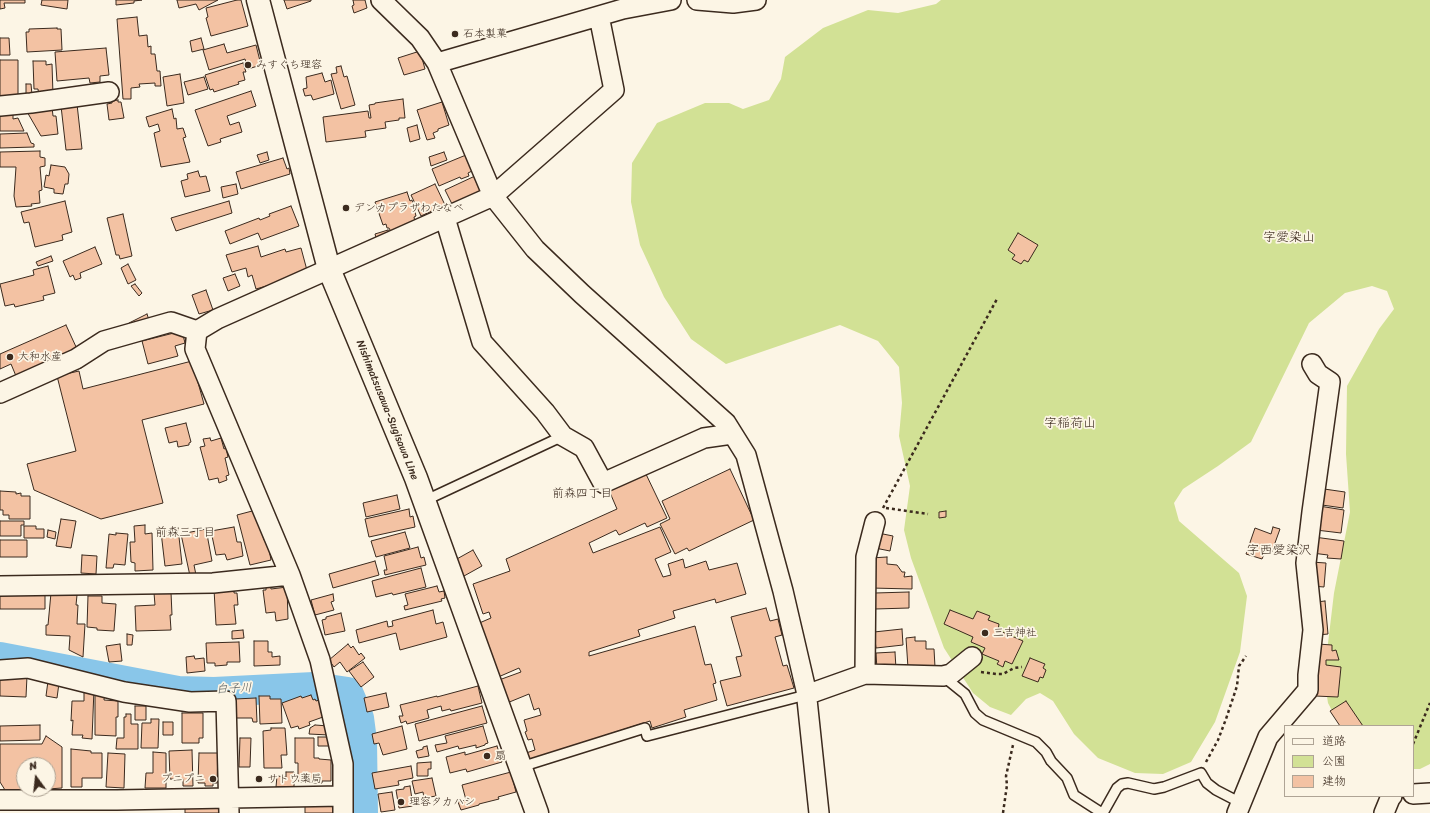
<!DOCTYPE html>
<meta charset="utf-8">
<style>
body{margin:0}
#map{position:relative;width:1430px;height:813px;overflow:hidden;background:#fcf5e5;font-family:Sriracha,"Klee One",sans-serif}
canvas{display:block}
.legend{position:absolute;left:1284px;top:725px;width:130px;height:72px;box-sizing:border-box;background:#fcf5e5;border:1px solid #afa495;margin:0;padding:5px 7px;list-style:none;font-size:12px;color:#3b2a1e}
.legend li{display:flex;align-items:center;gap:8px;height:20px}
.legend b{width:20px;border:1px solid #afa495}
.north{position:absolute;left:16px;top:757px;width:40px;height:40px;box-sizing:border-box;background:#fcf5e5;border:1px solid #afa495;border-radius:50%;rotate:345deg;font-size:11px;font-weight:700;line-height:16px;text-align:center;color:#3b2a1e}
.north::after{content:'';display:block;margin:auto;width:14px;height:18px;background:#3b2a1e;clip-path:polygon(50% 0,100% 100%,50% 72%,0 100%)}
</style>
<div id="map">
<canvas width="1430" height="813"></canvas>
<ul class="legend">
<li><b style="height:5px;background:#fcf5e5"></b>道路</li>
<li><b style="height:11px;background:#d2e195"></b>公園</li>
<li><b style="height:11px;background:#f3c2a3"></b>建物</li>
</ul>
<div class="north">N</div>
</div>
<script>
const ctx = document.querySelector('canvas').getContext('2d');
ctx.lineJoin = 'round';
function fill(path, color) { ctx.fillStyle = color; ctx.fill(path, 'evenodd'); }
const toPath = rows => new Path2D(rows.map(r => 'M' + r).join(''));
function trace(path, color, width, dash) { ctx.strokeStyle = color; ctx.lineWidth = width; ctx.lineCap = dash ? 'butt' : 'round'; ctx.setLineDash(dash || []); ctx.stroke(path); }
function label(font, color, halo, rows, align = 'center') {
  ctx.font = font + ' Sriracha,"Klee One",sans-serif'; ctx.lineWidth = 3.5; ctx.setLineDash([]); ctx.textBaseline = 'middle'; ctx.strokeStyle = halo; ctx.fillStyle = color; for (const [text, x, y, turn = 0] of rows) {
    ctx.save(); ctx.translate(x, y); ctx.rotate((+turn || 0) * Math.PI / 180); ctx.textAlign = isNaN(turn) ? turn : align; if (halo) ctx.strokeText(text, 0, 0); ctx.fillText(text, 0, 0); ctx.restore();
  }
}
fill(toPath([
 [941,0,1430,0,1430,764,1420,769,1413,769,1413,726,1340,726,1328,703,1324,677,1334,593,1350,512,1346,454,1347,386,1379,329,1394,309,1387,291,1372,286,1345,293,1309,323,1251,442,1218,466,1183,489,1174,503,1179,521,1239,573,1247,596,1240,652,1215,722,1191,762,1163,774,1135,773,1098,758,1074,734,1053,701,1040,693,1026,699,1011,715,990,707,973,693,944,648,911,558,904,530,910,486,899,436,902,403,899,367,878,341,840,325,726,364,691,339,664,297,640,245,631,202,632,163,657,123,705,103,729,103,743,109,769,100,781,79,785,57,823,28,868,10,898,13,936,4]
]), '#d2e195');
trace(toPath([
 [0,657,178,691,214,692,314,687,348,692,359,718,362,741,363,813]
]), '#89c6e9', 30);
const building = toPath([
 [0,0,25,0,25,3,4,3,5,8,0,9,0,0],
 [42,0,68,0,67,9,41,5,42,0],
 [116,0,142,0,134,1,134,3,116,5,116,0],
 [177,0,218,0,199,10,196,4,179,8,177,0],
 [237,0,241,0,248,26,211,36,206,18,208,17,206,8,237,0],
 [284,0,311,0,311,1,287,9,284,0],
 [353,0,365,0,367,8,354,13,352,6,354,5,353,0],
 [137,17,139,36,147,35,148,47,151,46,151,54,155,54,157,71,160,71,161,86,155,86,155,83,139,84,140,87,131,88,131,99,123,99,117,19,137,17],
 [57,28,57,29,61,29,62,50,27,52,26,32,29,32,29,29,57,28],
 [0,38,9,38,10,55,0,55,0,38],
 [201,38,204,49,192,52,190,41,201,38],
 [224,44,227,53,256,45,261,65,248,69,245,59,209,70,203,50,224,44],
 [106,48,109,75,100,76,100,82,90,83,89,78,57,81,55,52,106,48],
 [420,51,425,69,404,75,398,58,420,51],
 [0,60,18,60,18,99,0,99,0,60],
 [33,61,46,61,46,65,52,64,53,95,39,96,38,89,34,89,33,61],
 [243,63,246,72,243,72,245,80,238,82,239,84,214,92,213,89,210,90,205,75,243,63],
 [341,66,344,77,347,76,355,105,341,109,331,74,337,73,336,67,341,66],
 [322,73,325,82,331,80,334,94,313,100,311,95,305,96,303,89,307,88,306,77,322,73],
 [180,74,184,103,167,106,163,77,180,74],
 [204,77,208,89,188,95,184,82,204,77],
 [26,84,31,84,32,95,26,95,26,84],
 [251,91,256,106,227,116,230,125,239,122,242,132,220,139,221,142,208,146,195,110,251,91],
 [403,99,405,118,399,118,399,120,385,122,386,128,365,131,366,137,326,142,323,117,368,111,369,118,371,118,369,105,375,104,375,103,403,99],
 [118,100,118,102,121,102,124,118,109,120,107,104,112,103,112,101,118,100],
 [442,102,449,125,438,129,438,131,433,133,435,138,427,140,417,110,442,102],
 [77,104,82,149,66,150,61,106,77,104],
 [52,107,53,116,56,116,58,134,41,136,26,110,52,107],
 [172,109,174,119,176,118,177,129,183,128,186,137,183,138,190,162,161,167,154,133,160,131,158,124,149,127,146,117,172,109],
 [13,113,13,119,18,118,24,131,0,131,0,114,13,113],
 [417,125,420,139,410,142,407,128,417,125],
 [27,133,31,143,34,144,34,147,0,148,0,134,27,133],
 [40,151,40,157,45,158,45,166,40,167,42,190,39,191,40,203,31,204,32,206,16,207,14,196,16,167,0,167,0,152,40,151],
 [267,152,269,160,260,163,257,155,267,152],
 [444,152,447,160,431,166,429,157,444,152],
 [466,155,472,171,468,173,469,176,461,179,460,177,439,186,432,169,466,155],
 [283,158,287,169,289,168,290,174,241,189,236,172,283,158],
 [51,165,65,167,69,174,68,184,65,184,63,194,54,193,54,189,44,187,46,175,49,176,51,165],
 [198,171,200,177,206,176,210,191,185,197,181,181,188,179,187,174,198,171],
 [475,176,482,192,453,206,445,190,475,176],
 [236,184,238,194,223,198,221,187,236,184],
 [435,184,445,205,421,216,411,195,435,184],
 [407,192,410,201,412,200,416,216,414,217,415,222,391,232,389,228,387,228,386,224,383,225,375,202,407,192],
 [65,201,72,232,62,235,63,240,35,247,29,222,24,223,21,212,65,201],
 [229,201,232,213,176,231,171,218,229,201],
 [291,206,299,226,261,240,258,233,230,244,225,231,259,218,260,220,270,216,269,214,291,206],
 [123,214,132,256,120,259,119,255,116,255,107,218,123,214],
 [388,230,390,237,377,241,375,234,388,230],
 [1018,233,1038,245,1028,262,1024,260,1021,264,1012,259,1015,255,1008,250,1018,233],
 [258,246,261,257,285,249,286,252,301,248,308,274,256,289,252,275,248,277,246,268,232,272,226,255,258,246],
 [95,247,102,264,80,273,81,278,75,280,73,275,70,277,63,261,95,247],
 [51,256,53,261,38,266,36,262,51,256],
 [128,264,136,280,128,284,121,268,128,264],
 [48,266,55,293,43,296,44,300,15,307,14,304,5,306,0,284,34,275,33,270,48,266],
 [235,274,240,286,228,291,223,278,235,274],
 [135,284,142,293,139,296,131,286,135,284],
 [206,290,213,310,199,314,192,295,206,290],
 [147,314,150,323,131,328,129,323,147,314],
 [66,325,77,349,16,376,11,364,0,369,0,354,66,325],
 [182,331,185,343,175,346,178,356,148,364,142,341,182,331],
 [192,361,204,404,142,420,163,503,101,519,34,490,27,464,76,451,57,376,79,371,83,389,192,361],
 [186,423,191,442,189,443,189,445,178,447,177,441,169,443,165,428,186,423],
 [210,438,211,441,221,438,224,449,226,448,228,457,225,458,229,475,226,476,227,480,219,483,218,478,209,480,200,447,205,446,203,439,210,438],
 [730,469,754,520,689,551,687,548,675,554,660,524,670,519,662,501,730,469],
 [644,470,667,518,647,527,645,523,619,535,616,530,589,543,593,553,660,527,671,552,655,559,663,577,671,575,668,564,683,559,685,568,706,561,709,570,737,563,746,594,716,603,715,599,673,611,675,618,638,630,640,636,589,652,589,656,695,626,705,665,711,664,716,683,713,684,717,700,684,710,686,717,652,728,650,721,528,760,526,753,535,750,532,739,528,740,525,732,527,731,524,720,541,715,539,708,534,710,529,694,507,703,499,680,521,672,519,668,496,678,477,624,491,618,489,612,483,614,473,584,510,571,506,559,617,509,608,488,644,470],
 [1324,489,1345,492,1343,508,1322,505,1324,489],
 [0,491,16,492,16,494,21,493,21,496,30,496,30,519,9,519,9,515,3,515,3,510,0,510,0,491],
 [397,495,400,509,366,517,363,503,397,495],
 [1319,506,1344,510,1341,533,1316,530,1319,506],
 [409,509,410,517,413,516,415,527,369,537,365,519,409,509],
 [256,510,264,540,269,539,271,549,269,549,271,560,250,565,237,515,256,510],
 [946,511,946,517,939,518,939,512,946,511],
 [61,519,76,521,71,548,56,546,61,519],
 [0,521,24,521,24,525,21,525,21,536,0,536,0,521],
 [145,525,145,534,152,533,153,570,135,571,135,563,131,562,130,542,135,542,134,526,145,525],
 [24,526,36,526,36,529,44,529,44,538,24,538,24,526],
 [234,527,237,542,241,542,243,556,227,560,225,554,216,555,211,531,234,527],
 [1273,527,1280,529,1271,554,1265,552,1262,559,1246,554,1255,528,1271,534,1273,527],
 [178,528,182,564,165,566,161,532,169,531,169,529,178,528],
 [206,529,212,561,194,565,196,575,190,576,181,534,206,529],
 [48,530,56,532,55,539,47,537,48,530],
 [405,532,410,548,376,557,371,541,405,532],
 [116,533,128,534,125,565,114,564,113,568,106,568,109,534,116,535,116,533],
 [878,533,893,536,890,551,875,548,878,533],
 [1314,537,1344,541,1341,559,1327,558,1328,555,1312,553,1314,537],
 [0,540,27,540,27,557,0,557,0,540],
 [418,547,421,558,424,557,426,565,385,575,384,570,387,570,384,556,418,547],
 [473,550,482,566,464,576,455,560,473,550],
 [82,555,97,556,96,574,81,573,82,555],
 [887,557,887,564,897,565,902,572,905,572,904,577,912,576,912,589,871,588,871,558,887,557],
 [375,561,379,575,333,588,329,574,375,561],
 [1311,562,1326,563,1324,587,1312,586,1311,562],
 [421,568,426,587,393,595,392,593,376,597,372,581,421,568],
 [266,585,270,585,271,589,287,587,288,619,276,621,275,612,266,613,263,590,266,590,266,585],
 [437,586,439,592,444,591,445,598,441,599,442,601,405,610,404,606,408,605,405,594,437,586],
 [214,589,234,589,234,593,237,593,238,605,234,605,236,624,216,625,214,589],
 [45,591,45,609,0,609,0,592,45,591],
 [171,592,172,615,170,615,171,630,136,631,135,606,155,605,154,593,171,592],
 [909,592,909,608,875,609,875,593,909,592],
 [51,593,77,595,76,605,78,605,77,624,85,624,83,657,69,650,70,636,46,635,46,625,48,625,51,593],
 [333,594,334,601,331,602,334,610,315,615,311,600,333,594],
 [88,596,102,596,102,603,116,604,114,631,97,630,97,628,87,627,88,596],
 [1325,601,1328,634,1318,635,1316,602,1325,601],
 [766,608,770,621,778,619,782,635,775,637,783,666,787,665,794,688,727,706,720,681,741,676,736,657,742,656,731,617,766,608],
 [433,610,436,624,443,622,447,637,400,650,396,633,359,643,356,630,387,621,388,627,393,626,392,621,433,610],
 [950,610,973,619,977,611,990,616,988,620,999,624,998,630,1023,641,1012,664,1005,661,1003,667,997,664,999,661,982,654,985,648,971,642,973,637,944,624,950,610],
 [341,613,345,631,325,635,322,620,326,619,326,617,341,613],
 [902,629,903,645,876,648,874,632,902,629],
 [243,630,244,638,232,639,232,631,243,630],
 [127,634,133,635,132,645,127,645,127,634],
 [915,637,915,641,926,641,926,649,934,649,935,667,908,668,906,638,915,637],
 [254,641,268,641,268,652,272,652,272,657,280,656,280,665,254,666,254,641],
 [239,642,240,662,227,662,227,665,215,666,215,663,207,663,206,643,239,642],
 [120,644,122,661,109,662,106,646,120,644],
 [348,644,351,648,353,646,359,655,361,653,365,658,347,672,340,662,334,667,329,660,348,644],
 [1318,644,1332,645,1332,651,1336,650,1339,660,1326,660,1326,665,1341,667,1338,697,1315,696,1318,644],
 [895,652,896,669,877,670,876,653,895,652],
 [194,656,195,659,204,658,205,671,187,673,186,657,194,656],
 [1030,658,1045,664,1043,668,1046,670,1043,678,1040,677,1038,682,1022,676,1030,658],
 [363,662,374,677,361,687,349,671,363,662],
 [27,676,26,697,0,696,0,679,27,676],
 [48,681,59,683,57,698,46,696,48,681],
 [478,686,482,703,451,711,450,709,442,711,441,706,427,710,429,718,407,724,406,721,401,723,399,716,403,716,400,705,437,696,437,697,478,686],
 [84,689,94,689,92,739,82,738,83,735,72,735,73,720,71,721,72,701,84,701,84,689],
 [105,689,104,700,118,701,118,717,116,717,116,736,95,735,95,690,105,689],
 [386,693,389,707,367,712,364,698,386,693],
 [311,695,313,700,315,699,316,701,319,700,323,711,321,712,323,717,309,722,310,725,299,729,298,726,291,728,282,703,301,696,302,698,311,695],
 [259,696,270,696,270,699,281,699,282,723,260,724,259,696],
 [256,698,257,722,253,722,252,718,235,718,235,699,256,698],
 [1346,701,1363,726,1340,726,1330,711,1346,701],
 [135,706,146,706,146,720,135,720,135,706],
 [482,706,487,723,419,741,415,724,482,706],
 [182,713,203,713,203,738,199,738,199,743,182,743,182,713],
 [126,714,131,714,131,724,138,724,138,749,116,749,117,738,124,738,124,717,126,717,126,714],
 [151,719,159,719,158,748,141,748,142,723,151,723,151,719],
 [163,722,173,722,173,735,163,735,163,722],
 [40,725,40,740,0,741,0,726,40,725],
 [315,725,329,726,329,735,309,734,310,728,315,725],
 [402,726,407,749,383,755,379,743,374,744,372,734,402,726],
 [483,726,488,743,485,744,485,745,476,748,476,745,459,749,458,746,437,752,435,745,447,743,445,736,483,726],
 [271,728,285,728,287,755,281,755,282,768,264,768,263,731,271,730,271,728],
 [46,736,62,747,62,788,48,789,48,765,24,765,24,789,42,789,5,790,0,782,0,744,42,744,46,736],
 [318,737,333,737,333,746,318,746,318,737],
 [240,738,251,738,250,767,239,767,240,738],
 [295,738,314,738,314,758,319,758,319,759,331,760,331,781,322,781,322,783,310,783,310,781,298,781,298,763,295,763,295,738],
 [427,746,429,756,418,758,416,751,423,749,423,747,427,746],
 [497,746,502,762,467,772,466,769,450,773,446,757,465,752,465,755,497,746],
 [71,749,91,751,91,753,102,753,102,778,82,778,82,787,71,787,71,749],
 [192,750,193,786,183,786,183,779,170,779,169,751,192,750],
 [153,752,166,753,166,788,145,788,146,773,153,773,153,752],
 [108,753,125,754,124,788,106,787,108,753],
 [199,753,218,753,217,783,213,783,213,786,205,786,205,783,198,783,199,753],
 [431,762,431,769,428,769,428,776,417,776,417,763,431,762],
 [411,766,413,778,398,781,399,785,375,789,372,773,411,766],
 [286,772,294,772,294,787,276,787,277,776,286,777,286,772],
 [511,772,516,792,498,797,499,799,479,804,479,805,461,810,458,802,466,800,462,785,511,772],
 [432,778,436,796,424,798,423,792,415,794,412,781,432,778],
 [410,786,413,806,399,808,396,790,404,789,404,787,410,786],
 [392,792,395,810,381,812,378,794,392,792],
 [332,803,333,813,305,813,305,804,332,803],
 [185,804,219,807,220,813,185,813,185,804]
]);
fill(building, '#f3c2a3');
trace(building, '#3b2a1e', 1);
const service = toPath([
 [424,501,563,436],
 [944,677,965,694,975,713,983,720,1036,742,1046,752,1051,761,1067,778,1074,795,1102,813],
 [521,767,645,728,647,736,806,695],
 [1103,813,1117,788,1122,784,1128,783,1154,789,1164,787,1201,773,1207,783,1216,790,1241,803]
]);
const minor = toPath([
 [381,0,420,38,437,63,493,196,535,249,582,294,726,423,746,455,783,591,806,690,819,813],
 [697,0,733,3,756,0],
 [437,63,623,9,671,0],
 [0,106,31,103,109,92],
 [445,218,482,342,545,412,563,436,584,448,603,483,704,438,732,434],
 [197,331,217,319,493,196,614,90,599,16],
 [197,331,195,349,290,575,320,660,343,764,343,813],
 [0,393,76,359,104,341,171,322,197,331],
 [0,586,213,583,290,575],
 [0,670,28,668,124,692,190,702,226,701,229,813],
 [865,674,943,676,951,674,972,657],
 [806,695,865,674,866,557,875,522],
 [1413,794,1430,793],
 [0,800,117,800,342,796],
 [1237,813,1268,737,1308,690,1308,675,1313,630,1306,563,1312,512,1330,382,1318,374,1312,364],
 [1384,813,1391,796,1392,796]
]);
const secondary = toPath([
 [258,0,329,269,416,478,537,813]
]);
trace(service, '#3b2a1e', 12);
trace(minor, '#3b2a1e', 22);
trace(secondary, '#3b2a1e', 25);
trace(toPath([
 [883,508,997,299],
 [886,508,928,514],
 [981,672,996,674,1003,674,1014,668,1022,667],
 [1413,744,1430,703],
 [1206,762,1218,740,1226,719,1237,686,1239,666,1246,656],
 [1003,813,1007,785,1006,776,1013,745]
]), '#3b2a1e', 2.5, [3, 3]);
trace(service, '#fcf5e5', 9);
trace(minor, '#fcf5e5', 19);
trace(secondary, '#fcf5e5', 22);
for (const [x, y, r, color] of [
 [455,34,4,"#3b2a1e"],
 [248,65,4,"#3b2a1e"],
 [346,208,4,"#3b2a1e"],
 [10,357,4,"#3b2a1e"],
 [985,633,4,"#3b2a1e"],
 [487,756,4,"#3b2a1e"],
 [213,779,4,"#3b2a1e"],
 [259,779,4,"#3b2a1e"],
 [401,802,4,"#3b2a1e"]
]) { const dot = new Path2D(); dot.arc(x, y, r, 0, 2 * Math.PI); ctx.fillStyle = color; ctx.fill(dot); trace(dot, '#fcf5e5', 1.5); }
label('11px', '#3b2a1e', '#fcf5e5', [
 ["石本製菓",463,34],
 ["みすぐち理容",256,65],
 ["デンカプラザわたなべ",354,208],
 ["大和水産",18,357],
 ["三吉神社",993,633],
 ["扇",495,756],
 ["プニプニ",205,779,"right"],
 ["サトウ薬局",267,779],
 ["理容タカハシ",409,802]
], 'left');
label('11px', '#3b2a1e', '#fcf5e5', [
 ["Nishimatsusawa-Sugisawa Line",387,410,68]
]);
label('12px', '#3b2a1e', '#fcf5e5', [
 ["前森四丁目",582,494],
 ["前森三丁目",185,533]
]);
label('italic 12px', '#52595b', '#fcf5e5', [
 ["白子川",234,689,-2]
]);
label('13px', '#3b2a1e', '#fcf5e5', [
 ["字愛染山",1289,238],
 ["字稲荷山",1070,424],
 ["字西愛染沢",1279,551]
]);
</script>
